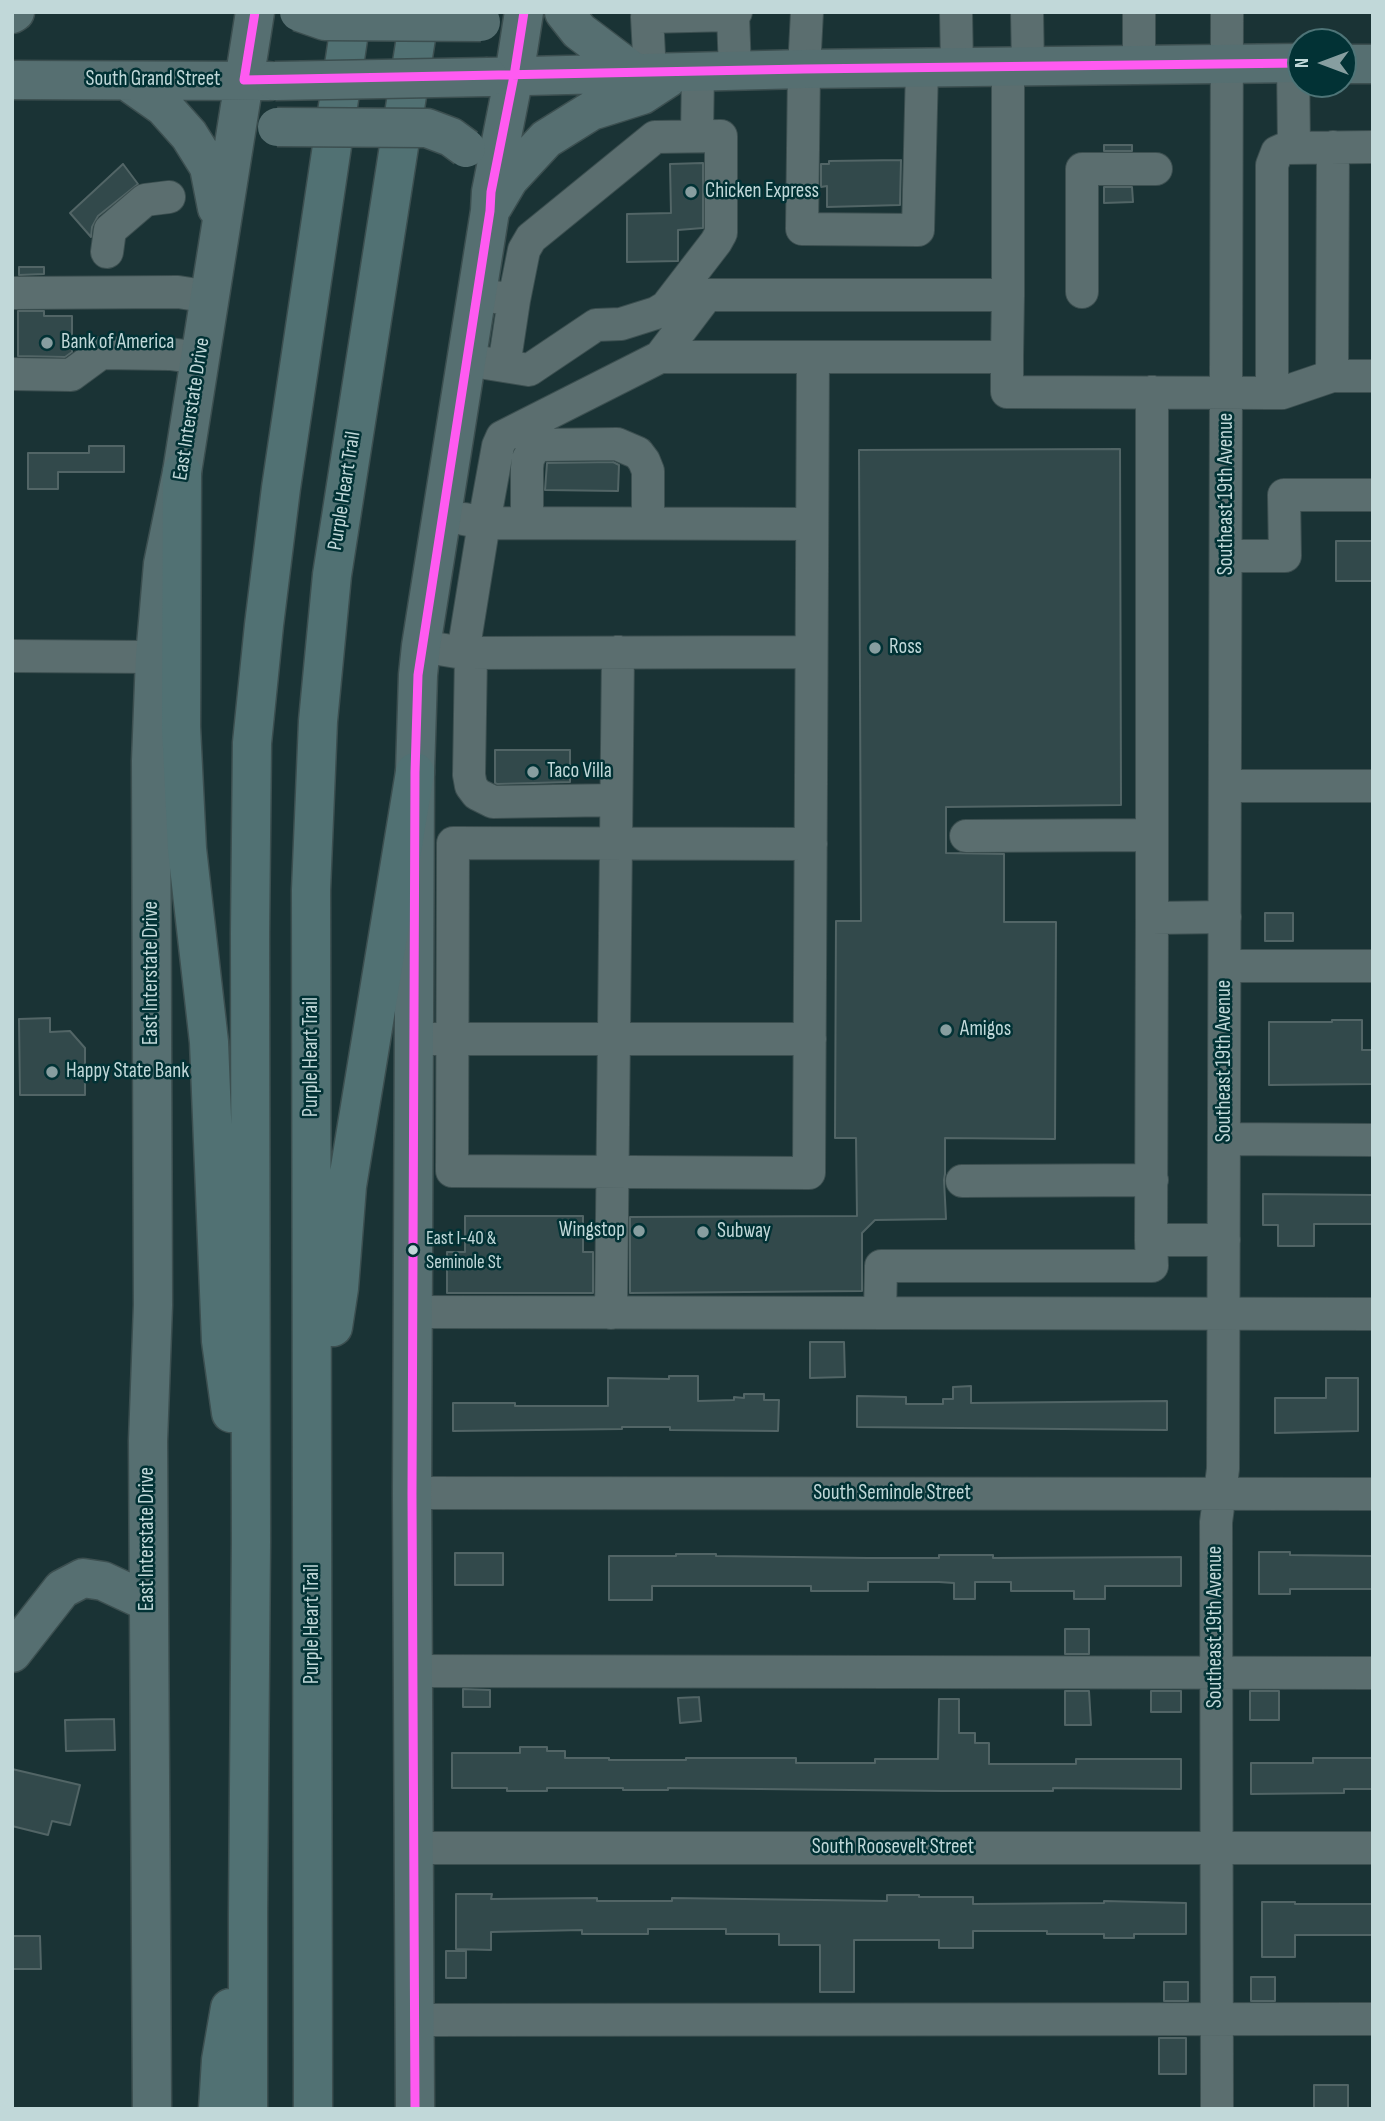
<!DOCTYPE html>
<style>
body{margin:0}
#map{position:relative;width:1385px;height:2121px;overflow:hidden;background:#1a3335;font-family:"Sofia Sans Condensed",sans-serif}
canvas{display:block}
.frame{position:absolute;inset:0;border:14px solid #c1d8d9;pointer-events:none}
.north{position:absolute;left:1287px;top:28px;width:70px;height:70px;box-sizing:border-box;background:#023235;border:2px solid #4e7477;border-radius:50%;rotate:270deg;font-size:19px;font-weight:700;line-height:28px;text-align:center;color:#c1d8d9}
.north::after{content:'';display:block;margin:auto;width:24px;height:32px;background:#879ea0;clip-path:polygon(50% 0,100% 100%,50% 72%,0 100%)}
</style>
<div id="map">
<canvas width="1385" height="2121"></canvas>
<div class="frame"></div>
<div class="north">N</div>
</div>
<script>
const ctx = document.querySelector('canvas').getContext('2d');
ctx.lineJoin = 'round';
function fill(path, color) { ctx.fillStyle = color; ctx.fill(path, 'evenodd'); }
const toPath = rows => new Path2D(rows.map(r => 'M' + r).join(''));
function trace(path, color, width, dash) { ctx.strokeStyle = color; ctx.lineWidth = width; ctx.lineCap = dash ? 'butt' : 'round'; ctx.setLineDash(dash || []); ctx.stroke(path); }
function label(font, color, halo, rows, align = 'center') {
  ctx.font = font + ' "Sofia Sans Condensed",sans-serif'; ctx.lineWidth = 5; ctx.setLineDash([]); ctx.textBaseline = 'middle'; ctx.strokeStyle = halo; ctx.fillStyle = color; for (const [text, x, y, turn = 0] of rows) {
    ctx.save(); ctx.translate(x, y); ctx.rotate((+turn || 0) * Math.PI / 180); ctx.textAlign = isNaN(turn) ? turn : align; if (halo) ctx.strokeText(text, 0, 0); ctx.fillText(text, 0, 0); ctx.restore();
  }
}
const building = toPath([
 [1104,145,1132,145,1132,151,1104,151,1104,145],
 [901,160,900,205,827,207,827,186,821,187,821,164,829,164,829,161,901,160],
 [703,163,703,228,678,230,678,261,627,262,627,214,671,213,670,164,703,163],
 [123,164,138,184,98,216,92,227,91,237,70,213,123,164],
 [1104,187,1132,187,1133,202,1104,203,1104,187],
 [19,267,44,267,44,274,19,275,19,267],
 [18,311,44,311,44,316,72,316,72,352,65,357,18,356,18,311],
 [89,446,124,446,124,472,58,472,58,489,28,489,28,453,89,453,89,446],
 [1120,449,1121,805,946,807,946,853,1004,854,1004,922,1056,922,1055,1139,945,1138,945,1174,944,1180,946,1219,875,1220,862,1233,862,1291,630,1293,630,1217,857,1216,856,1138,835,1138,836,921,861,921,859,450,1120,449],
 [613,462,619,465,618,491,545,490,547,463,613,462],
 [1336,541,1373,541,1373,581,1336,581,1336,541],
 [495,750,570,750,570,782,497,784,495,783,495,750],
 [1265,913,1293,913,1293,941,1265,941,1265,913],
 [50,1018,50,1032,70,1031,85,1048,85,1095,20,1095,19,1019,50,1018],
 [1332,1020,1362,1020,1362,1050,1373,1050,1373,1084,1269,1085,1269,1022,1332,1022,1332,1020],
 [1263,1194,1373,1195,1373,1224,1314,1224,1314,1246,1278,1246,1278,1225,1263,1225,1263,1194],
 [465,1216,583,1216,583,1252,593,1252,593,1293,447,1293,447,1252,465,1252,465,1216],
 [810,1342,844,1342,845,1377,810,1378,810,1342],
 [669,1376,698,1376,698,1401,734,1400,734,1397,744,1398,744,1394,764,1394,764,1400,779,1400,778,1431,670,1430,670,1427,622,1427,622,1429,453,1431,453,1403,515,1403,515,1406,608,1406,608,1378,669,1379,669,1376],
 [1326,1378,1358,1378,1358,1431,1275,1433,1275,1398,1326,1398,1326,1378],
 [971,1386,971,1403,1167,1401,1167,1430,857,1427,857,1396,906,1397,906,1404,943,1404,943,1399,953,1399,953,1387,971,1386],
 [1259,1552,1290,1552,1290,1555,1373,1556,1373,1589,1290,1589,1290,1594,1259,1594,1259,1552],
 [455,1553,503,1553,503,1585,455,1585,455,1553],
 [676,1554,716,1554,716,1556,868,1558,939,1558,939,1555,993,1555,993,1558,1181,1557,1181,1586,1105,1586,1105,1599,1074,1599,1074,1591,1011,1591,1011,1582,975,1582,975,1599,954,1599,954,1583,939,1582,868,1582,868,1591,811,1591,811,1586,652,1586,652,1600,609,1600,609,1556,676,1556,676,1554],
 [1065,1629,1089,1629,1089,1654,1065,1654,1065,1629],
 [463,1689,490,1690,490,1707,463,1707,463,1689],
 [1065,1691,1089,1691,1091,1725,1065,1725,1065,1691],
 [1151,1691,1181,1691,1181,1712,1151,1712,1151,1691],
 [1250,1691,1279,1691,1279,1720,1250,1720,1250,1691],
 [699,1697,701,1721,680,1723,678,1698,699,1697],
 [939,1699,959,1699,959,1733,975,1733,975,1743,989,1743,989,1764,1076,1764,1076,1759,1181,1759,1181,1789,1053,1788,1053,1791,943,1791,668,1788,668,1790,623,1790,623,1788,547,1788,547,1791,507,1791,507,1788,452,1788,452,1753,520,1753,520,1747,547,1747,547,1751,565,1751,565,1758,609,1758,609,1760,686,1760,686,1758,796,1758,796,1763,875,1763,875,1759,938,1759,939,1699],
 [114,1719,115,1750,66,1751,65,1720,114,1719],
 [1313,1758,1373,1758,1373,1789,1344,1789,1344,1793,1251,1794,1251,1763,1313,1763,1313,1758],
 [12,1769,80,1785,70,1825,52,1821,48,1835,12,1826,12,1769],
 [456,1894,492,1894,491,1899,597,1898,597,1901,672,1901,672,1898,887,1901,887,1895,919,1895,919,1897,973,1897,973,1904,1104,1903,1104,1901,1186,1903,1186,1934,1134,1934,1134,1938,1104,1938,1104,1934,1047,1934,1047,1931,973,1931,973,1948,939,1948,939,1940,854,1940,854,1992,820,1992,820,1945,779,1945,779,1934,726,1934,726,1929,648,1929,648,1934,582,1934,582,1930,491,1932,491,1950,456,1949,456,1894],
 [1262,1902,1295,1902,1295,1904,1373,1904,1373,1935,1295,1935,1295,1957,1262,1957,1262,1902],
 [12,1936,40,1936,41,1969,12,1969,12,1936],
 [446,1951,466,1951,466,1978,446,1978,446,1951],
 [1251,1977,1275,1977,1275,2001,1251,2001,1251,1977],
 [1164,1982,1188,1982,1188,2001,1164,2001,1164,1982],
 [1159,2038,1186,2038,1186,2074,1159,2074,1159,2038],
 [1314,2085,1348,2085,1348,2109,1314,2109,1314,2085]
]);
fill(building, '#32494b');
trace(building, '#526566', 2);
const minor = toPath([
 [807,12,804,69,802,229,918,230,922,68],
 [956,12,957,67],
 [1027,12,1028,67],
 [1139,12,1139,65],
 [733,15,735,71],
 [1293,63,1294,148],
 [1008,67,1008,295],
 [650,73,647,17,733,15,736,12],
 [697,135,698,72],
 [107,252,110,230,145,200,169,197],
 [1082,292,1082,169,1156,169],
 [12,293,178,292,210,297],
 [707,295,1008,295,1007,357,660,357,707,295],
 [495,297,514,300,504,366],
 [1007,357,1007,392,1272,393,1272,165,1277,152,1286,148,1373,147],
 [467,360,529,370,596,325,621,324,656,313,666,307,716,242,721,233,721,136,655,137,531,238,524,250,514,300],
 [12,374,71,375,101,353,170,354,200,358],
 [1332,376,1333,147],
 [1152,392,1152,918,1225,917],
 [1272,393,1282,393,1332,376,1373,376],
 [464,519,484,523,812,524],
 [527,523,527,468,528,459,533,450,540,445,617,444,638,453,644,461,648,471,648,523],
 [1227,556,1285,556,1284,495,1373,495],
 [421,646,463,653,484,523,498,446,502,437,660,357],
 [463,653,811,652],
 [471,653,469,775,471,786,477,794,493,802,616,800],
 [12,656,155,657],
 [1226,786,1373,786],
 [966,836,1152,835],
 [811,844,453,843,452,1171,809,1173,811,780,813,357],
 [1152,918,1151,1240,1224,1240],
 [1225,966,1373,966],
 [430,1039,810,1039],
 [1224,1139,1373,1140],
 [962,1181,1152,1180],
 [413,1312,1373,1314],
 [611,1313,618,652],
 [880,1313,881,1266,1152,1266,1151,1240],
 [412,1493,1373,1494],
 [413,1671,1373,1673],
 [413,1848,1373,1848],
 [414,2020,1373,2019],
 [1217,2109,1216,1522,1223,1469,1227,12]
]);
const major = toPath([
 [564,12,579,31,636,74],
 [12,14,15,12],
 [1343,64,1373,64],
 [488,77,804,69,1301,63],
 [12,80,269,81],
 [127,81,164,107,189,135,209,167,217,208],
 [493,206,509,179,546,139,591,111,642,95,668,78],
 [12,1653,62,1589,83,1578,103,1581,148,1602],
 [152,2109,148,1441,153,1305,151,761,155,657,163,564,182,472,255,12],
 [415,2109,412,1493,415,772,418,675,421,646,490,211,491,192,514,76,524,12]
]);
const highway = toPath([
 [182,472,181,727,187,849,209,1042,221,1341,231,1413],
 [333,1327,339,1288,347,1186,415,772],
 [218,2109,221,2060,230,2008],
 [248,2109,248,1913,251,1542,250,933,252,743,264,625,281,488,352,12],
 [313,2109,311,890,318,721,332,575,420,12]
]);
trace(minor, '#3c4f50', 34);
trace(major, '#3c4f50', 41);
trace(highway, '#3c4f50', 41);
trace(minor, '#5b6e6f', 32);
trace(major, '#566f71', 38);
trace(highway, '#517173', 38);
const majorBridge = toPath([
 [299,12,325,21,481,22],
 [275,81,488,77],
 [277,127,427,128,451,137,466,148]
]);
trace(majorBridge, '#3c4f50', 41, []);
trace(majorBridge, '#566f71', 38);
trace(toPath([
 [255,12,244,80,804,69,1301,63],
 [415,2109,412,1493,415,772,418,675,490,211,491,192,514,76,524,12]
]), '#ff5af1', 9);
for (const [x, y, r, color] of [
 [691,192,7,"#879ea0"],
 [47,343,7,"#879ea0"],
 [875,648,7,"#879ea0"],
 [533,772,7,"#879ea0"],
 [946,1030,7,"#879ea0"],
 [52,1072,7,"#879ea0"],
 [639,1231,7,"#879ea0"],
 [703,1232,7,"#879ea0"],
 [413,1250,6,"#c1d8d9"]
]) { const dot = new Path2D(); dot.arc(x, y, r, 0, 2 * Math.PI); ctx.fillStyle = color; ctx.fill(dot); trace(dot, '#023235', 2.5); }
label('19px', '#c1d8d9', '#023235', [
 ["East I-40 &",426,1239],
 ["Seminole St",426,1263]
], 'left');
label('21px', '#c1d8d9', '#023235', [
 ["South Grand Street",153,80],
 ["East Interstate Drive",192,409,-81],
 ["Purple Heart Trail",345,491,-81],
 ["Southeast 19th Avenue",1227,494,-90],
 ["East Interstate Drive",152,973,-90],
 ["Purple Heart Trail",312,1057,-90],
 ["Southeast 19th Avenue",1225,1061,-90],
 ["South Seminole Street",892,1494],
 ["East Interstate Drive",148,1539,-90],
 ["Purple Heart Trail",313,1624,-90],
 ["Southeast 19th Avenue",1216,1627,-90],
 ["South Roosevelt Street",893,1848]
]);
label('21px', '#c1d8d9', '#023235', [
 ["Chicken Express",705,192],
 ["Bank of America",61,343],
 ["Ross",889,648],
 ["Taco Villa",547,772],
 ["Amigos",960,1030],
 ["Happy State Bank",66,1072],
 ["Wingstop",625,1231,"right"],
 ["Subway",717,1232]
], 'left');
</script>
